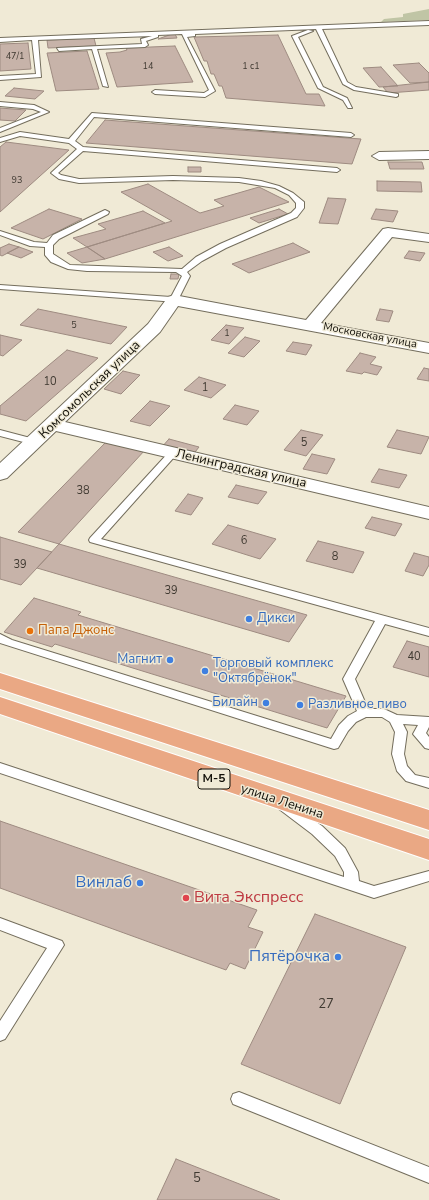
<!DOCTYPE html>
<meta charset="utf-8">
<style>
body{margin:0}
canvas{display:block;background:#f0ead6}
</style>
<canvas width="429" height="1200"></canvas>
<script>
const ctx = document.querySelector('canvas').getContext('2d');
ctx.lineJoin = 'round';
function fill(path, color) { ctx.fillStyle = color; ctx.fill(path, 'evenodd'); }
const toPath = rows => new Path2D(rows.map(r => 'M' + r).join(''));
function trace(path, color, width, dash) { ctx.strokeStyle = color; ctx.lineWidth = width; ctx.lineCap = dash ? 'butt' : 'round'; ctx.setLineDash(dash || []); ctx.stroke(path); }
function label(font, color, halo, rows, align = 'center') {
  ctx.font = font + ' "Nunito Sans",sans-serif'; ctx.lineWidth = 3; ctx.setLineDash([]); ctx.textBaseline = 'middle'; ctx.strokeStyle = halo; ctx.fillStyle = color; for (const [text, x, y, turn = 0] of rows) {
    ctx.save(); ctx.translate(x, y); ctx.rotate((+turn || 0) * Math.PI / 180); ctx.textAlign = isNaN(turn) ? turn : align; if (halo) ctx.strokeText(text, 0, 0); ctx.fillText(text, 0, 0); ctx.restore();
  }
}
fill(toPath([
 [429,9,429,20,381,22,384,19,403,17,403,14]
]), '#c0c5a5');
const building = toPath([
 [175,34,177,38,158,39,172,34,175,34],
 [278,35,306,94,319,94,325,106,226,98,222,86,219,86,214,74,211,74,207,61,204,61,194,37,278,35],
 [94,38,96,46,48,48,47,40,94,38],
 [28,43,31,69,0,71,0,44,28,43],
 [175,46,193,82,117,87,106,53,120,52,127,50,126,48,175,46],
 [87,51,99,89,56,91,47,53,87,51],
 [419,63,429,73,429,82,410,83,393,65,419,63],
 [381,67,398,86,379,87,363,68,381,67],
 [429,82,429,90,388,93,383,87,429,82],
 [14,88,44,91,35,99,5,96,14,88],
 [0,108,26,110,15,121,0,120,0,108],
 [105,120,361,139,352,164,86,143,105,120],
 [6,142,69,150,0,212,0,147,6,142],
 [388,162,422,162,424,169,390,169,388,162],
 [188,167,201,167,201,172,188,172,188,167],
 [377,181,421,182,422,192,377,191,377,181],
 [148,184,200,213,224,206,214,200,259,187,289,202,105,259,87,247,172,221,121,192,148,184],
 [328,198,346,199,338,224,319,223,328,198],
 [49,209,82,219,43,239,11,228,49,209],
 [279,209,288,214,259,223,250,218,279,209],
 [376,209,398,211,393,222,371,219,376,209],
 [143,211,165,223,87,247,73,238,106,229,98,224,143,211],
 [293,243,310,252,249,273,232,264,293,243],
 [9,244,19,247,2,256,0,255,0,248,9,244],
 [19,247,33,252,21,258,7,253,19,247],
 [87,247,105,259,82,263,67,253,87,247],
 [169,247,183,256,168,261,153,252,169,247],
 [409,251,425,253,420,261,404,258,409,251],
 [171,274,179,274,178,279,170,279,171,274],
 [38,309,127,327,111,344,20,325,38,309],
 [380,309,393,311,389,322,376,320,380,309],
 [226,325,244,328,229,344,211,340,226,325],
 [0,335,22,340,3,356,0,355,0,335],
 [245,337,260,341,244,357,228,353,245,337],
 [293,342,312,345,306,355,286,351,293,342],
 [67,350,98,358,26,421,0,414,0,406,67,350],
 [360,353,376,357,370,364,382,367,377,375,364,372,362,374,346,371,360,353],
 [424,368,429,369,429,381,417,379,424,368],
 [123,371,140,375,121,394,104,389,123,371],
 [199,377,226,385,211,398,184,390,199,377],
 [150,401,170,406,150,426,130,421,150,401],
 [235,405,259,411,247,425,223,419,235,405],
 [301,430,323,435,306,456,284,450,301,430],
 [397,430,429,437,421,454,387,447,397,430],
 [169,439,199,447,192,456,161,448,169,439],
 [107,441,145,450,59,544,18,532,107,441],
 [312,454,335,459,327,474,303,469,312,454],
 [379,469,407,475,399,488,371,482,379,469],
 [236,485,267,492,258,504,228,497,236,485],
 [188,494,203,498,191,515,175,511,188,494],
 [372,517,402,524,395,536,365,528,372,517],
 [228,525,276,539,260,559,212,544,228,525],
 [0,537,52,552,21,585,0,579,0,537],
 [318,541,364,552,353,573,306,561,318,541],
 [59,544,307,615,289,642,37,568,59,544],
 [414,553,429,557,429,565,423,576,405,571,414,553],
 [34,598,81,612,78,615,346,696,327,728,55,644,52,647,4,632,34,598],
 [407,641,429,647,429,677,393,667,407,641],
 [0,821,257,910,248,927,263,932,245,969,230,963,226,970,0,888,0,821],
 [315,914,406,947,340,1104,241,1064,315,914],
 [176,1159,280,1200,157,1200,176,1159]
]);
fill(building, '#c7b3a9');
trace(building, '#9e8b81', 1);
const service = toPath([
 [429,21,429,25,322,29,347,82,356,87,398,94,398,96,396,97,354,90,343,84,316,29,195,34,195,36,187,37,215,91,205,97,155,94,152,92,155,90,204,93,209,90,182,34,158,35,158,37,146,41,148,45,145,47,97,49,108,87,103,86,92,49,59,51,57,48,142,44,141,39,152,36,38,40,41,77,0,80,0,76,36,74,32,40,0,42,0,38,429,21],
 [308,30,313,31,298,37,323,87,347,98,352,108,348,108,343,100,318,88,292,36,308,30],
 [0,102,34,105,49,112,0,132,0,128,41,112,33,109,0,106,0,102],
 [92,113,351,133,354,135,351,137,94,117,75,141,83,147,337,168,340,170,337,172,83,151,58,173,61,175,79,179,173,176,239,178,261,181,279,186,293,193,304,202,304,208,297,217,226,248,202,261,187,272,190,276,177,302,0,289,0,285,171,297,182,276,176,272,87,271,68,269,51,262,45,255,45,247,30,246,0,235,0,231,34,242,47,243,53,235,105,210,109,212,108,214,59,239,53,245,53,254,70,265,182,269,196,257,220,244,291,213,296,208,296,203,289,195,275,188,239,182,173,180,79,183,59,179,51,173,77,149,69,143,20,136,0,142,0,138,20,132,69,139,92,113],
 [0,430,38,440,40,442,35,445,0,436,0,430],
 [173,450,176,451,178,453,176,455,101,539,429,628,429,636,385,624,355,679,368,709,384,709,397,715,429,717,429,727,426,733,429,737,429,749,425,748,413,734,418,725,403,724,407,732,404,754,407,766,415,775,429,778,429,788,406,781,397,771,392,754,395,732,390,722,382,717,366,717,356,722,348,731,338,748,334,749,0,643,0,634,12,640,331,739,339,725,348,716,357,711,343,679,375,621,90,542,89,540,90,538,170,451,173,450],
 [0,763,344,877,344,872,335,856,312,834,279,809,277,806,279,803,284,801,289,803,322,826,345,848,358,872,359,881,374,886,429,871,429,881,374,898,0,773,0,763],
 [0,918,62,941,64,945,5,1039,0,1041,0,1021,47,948,0,930,0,918],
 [239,1092,429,1167,429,1183,233,1104,231,1099,233,1094,239,1092]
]);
const minor = toPath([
 [429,151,429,159,379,160,372,156,379,152,429,151],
 [388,228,429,234,429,242,392,237,321,323,429,343,429,353,178,306,160,332,65,422,429,507,429,519,56,431,7,478,0,480,0,463,148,324,168,297,174,295,306,320,383,229,388,228]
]);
const primary = toPath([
 [0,673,429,810,429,830,0,689,0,673],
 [0,697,429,839,429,860,0,714,0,697]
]);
trace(service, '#746e5d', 2);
trace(minor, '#746e5d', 2);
trace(primary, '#fff', 2);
fill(service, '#fff');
fill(minor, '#fff');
fill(primary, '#eaa884');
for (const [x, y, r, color] of [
 [249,619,4,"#3f7fe0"],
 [30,631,4,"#e8710a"],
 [170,660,4,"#3f7fe0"],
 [205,671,4,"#3f7fe0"],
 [266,703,4,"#3f7fe0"],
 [300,705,4,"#3f7fe0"],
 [140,883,4,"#3f7fe0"],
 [186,898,4,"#e0444e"],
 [338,957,4,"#3f7fe0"]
]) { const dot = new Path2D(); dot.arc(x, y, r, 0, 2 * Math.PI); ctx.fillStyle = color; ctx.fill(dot); trace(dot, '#f0ead6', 1.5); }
label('9px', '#3f3931', null, [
 ["47/1",15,57],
 ["14",148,67],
 ["1 с1",251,67],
 ["93",17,181],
 ["5",74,326],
 ["1",227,334]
]);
label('11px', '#121009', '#f0ead6', [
 ["Московская улица",370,336,11]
]);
label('11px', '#3f3931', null, [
 ["10",50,382],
 ["1",205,388],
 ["5",304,443],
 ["38",83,491],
 ["6",244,541],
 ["8",335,557],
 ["39",20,565],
 ["39",171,591],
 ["40",414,657]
]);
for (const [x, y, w] of [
 [214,779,32]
]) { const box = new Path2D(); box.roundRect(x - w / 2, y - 10, w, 20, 3); ctx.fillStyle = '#f0ead6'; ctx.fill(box); trace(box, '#121009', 1); }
label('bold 12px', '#121009', null, [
 ["М-5",214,779]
]);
label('13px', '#121009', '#f0ead6', [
 ["Комсомольская улица",90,390,-44],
 ["Ленинградская улица",241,469,13],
 ["улица Ленина",282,802,18]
]);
label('13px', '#366cbe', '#f0ead6', [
 ["Дикси",257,619],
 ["Магнит",162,660,"right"],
 ["Торговый комплекс",213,664],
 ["\"Октябрёнок\"",213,679],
 ["Билайн",258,703,"right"],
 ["Разливное пиво",308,705]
], 'left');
label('13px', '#c56008', '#f0ead6', [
 ["Папа Джонс",38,631]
], 'left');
label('13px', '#3f3931', null, [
 ["27",326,1005],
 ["5",197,1179]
]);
label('16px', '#366cbe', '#f0ead6', [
 ["Винлаб",132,883],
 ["Пятёрочка",330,957]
], 'right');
label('16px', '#be3a42', '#f0ead6', [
 ["Вита Экспресс",194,898]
], 'left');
</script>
